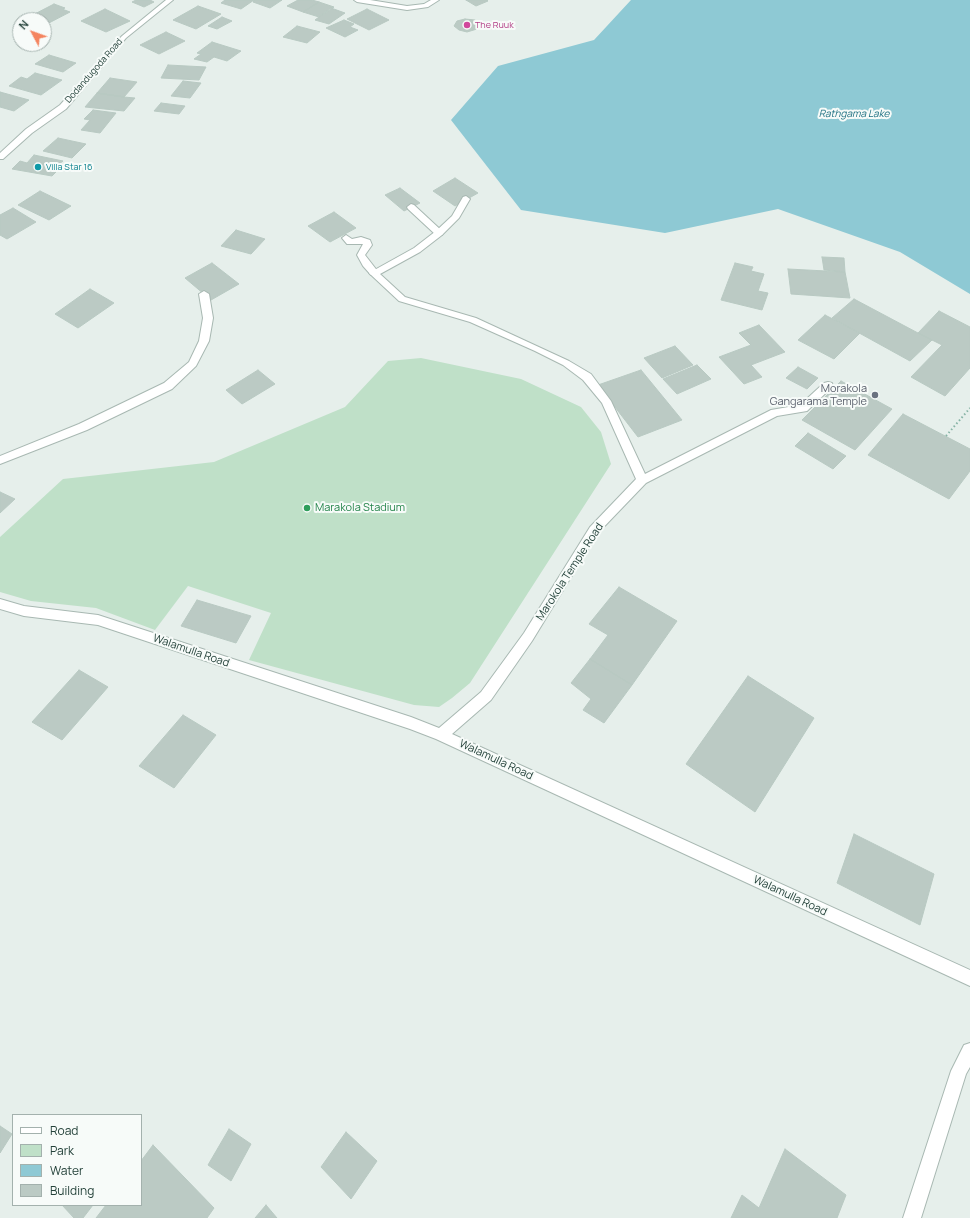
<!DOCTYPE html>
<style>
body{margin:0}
#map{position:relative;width:970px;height:1218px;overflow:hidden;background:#e6efeb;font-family:Manrope,sans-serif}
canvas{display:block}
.legend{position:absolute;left:12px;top:1114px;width:130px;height:92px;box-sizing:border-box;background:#f7fbf9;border:1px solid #a3b1ad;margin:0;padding:5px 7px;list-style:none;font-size:12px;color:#24423a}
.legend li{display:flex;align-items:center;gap:8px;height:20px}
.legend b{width:20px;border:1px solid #a3b1ad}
.north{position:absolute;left:12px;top:12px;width:40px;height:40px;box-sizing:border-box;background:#f7fbf9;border:1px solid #a3b1ad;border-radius:50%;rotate:311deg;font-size:11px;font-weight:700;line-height:16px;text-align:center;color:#24423a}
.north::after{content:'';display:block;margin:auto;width:14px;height:18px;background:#f4845f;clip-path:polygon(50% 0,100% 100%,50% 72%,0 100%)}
</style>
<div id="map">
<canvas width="970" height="1218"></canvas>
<ul class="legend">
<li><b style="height:5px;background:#fff"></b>Road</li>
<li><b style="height:11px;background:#bfe0c8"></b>Park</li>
<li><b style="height:11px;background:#8ec9d4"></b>Water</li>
<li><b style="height:11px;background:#bbcac4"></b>Building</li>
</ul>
<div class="north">N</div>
</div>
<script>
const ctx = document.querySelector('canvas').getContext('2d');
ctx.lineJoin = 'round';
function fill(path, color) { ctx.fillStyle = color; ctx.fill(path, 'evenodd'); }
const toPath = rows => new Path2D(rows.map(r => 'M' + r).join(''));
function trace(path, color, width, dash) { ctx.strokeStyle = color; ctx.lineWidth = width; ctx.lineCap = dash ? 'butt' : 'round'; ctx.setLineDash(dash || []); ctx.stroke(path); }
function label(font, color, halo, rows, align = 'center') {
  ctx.font = font + ' Manrope,sans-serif'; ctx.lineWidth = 4; ctx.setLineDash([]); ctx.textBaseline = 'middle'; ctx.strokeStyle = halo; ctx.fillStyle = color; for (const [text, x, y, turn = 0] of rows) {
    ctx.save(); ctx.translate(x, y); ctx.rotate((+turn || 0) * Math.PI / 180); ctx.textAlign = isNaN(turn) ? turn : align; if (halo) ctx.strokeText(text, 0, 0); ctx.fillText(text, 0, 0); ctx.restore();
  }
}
fill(toPath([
 [421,358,521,379,581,407,601,432,611,464,470,683,452,698,439,707,414,705,249,660,271,613,188,586,155,630,96,608,31,601,0,592,0,537,63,479,214,462,345,407,388,361]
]), '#bfe0c8');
fill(toPath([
 [631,0,970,0,970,294,900,252,778,209,665,233,521,210,451,120,498,66,594,40]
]), '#8ec9d4');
const building = toPath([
 [136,0,150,0,154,2,144,7,132,2,136,0],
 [225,0,254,0,241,9,221,3,225,0],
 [255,0,282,0,270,8,253,2,255,0],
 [298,0,312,0,319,2,303,12,287,6,298,0],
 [466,0,487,0,488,1,476,6,466,0],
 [319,2,334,7,319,17,303,12,319,2],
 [54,4,65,8,62,9,70,12,45,25,44,20,32,20,27,18,54,4],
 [198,6,221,14,196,29,173,20,198,6],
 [331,8,345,13,329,24,315,20,331,8],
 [105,9,130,21,106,32,81,21,105,9],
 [367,9,389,20,369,30,347,19,367,9],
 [222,17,232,21,217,29,208,26,222,17],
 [465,19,475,20,480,24,477,29,467,32,459,30,454,26,457,21,465,19],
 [344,20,354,24,350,27,358,30,345,37,326,28,344,20],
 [297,26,320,32,307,43,283,37,297,26],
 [166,32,185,41,159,54,140,45,166,32],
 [212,42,241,51,227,61,214,57,207,62,194,59,201,54,197,53,212,42],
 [49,55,76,63,63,72,35,64,49,55],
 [168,65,206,67,199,80,161,78,168,65],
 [35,73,62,80,41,95,9,86,21,77,27,79,35,73],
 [110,78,137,82,124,97,97,93,110,78],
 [183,81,201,83,190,98,171,96,183,81],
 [0,92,29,100,14,111,0,107,0,92],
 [97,93,124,97,135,98,124,111,85,107,97,93],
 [161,103,185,106,179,114,154,111,161,103],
 [93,110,116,113,100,133,81,130,90,120,84,119,93,110],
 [58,138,86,144,72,158,43,151,58,138],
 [34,155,63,161,59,164,63,165,52,176,12,169,20,161,27,163,34,155],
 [455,178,478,193,455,206,433,191,455,178],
 [400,188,420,203,404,211,385,195,400,188],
 [40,191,71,206,49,220,18,205,40,191],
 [13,208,36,222,7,239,0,235,0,215,13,208],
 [334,212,356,228,330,242,308,226,334,212],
 [236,230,265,239,251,254,221,246,236,230],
 [822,257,844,258,845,272,824,270,822,257],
 [212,263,239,284,211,300,185,278,212,263],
 [735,263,753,267,751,271,764,274,758,291,768,293,762,310,721,300,735,263],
 [788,269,845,272,850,298,791,294,788,269],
 [90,289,114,303,78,328,55,314,90,289],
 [854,299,918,333,932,340,910,361,832,318,854,299],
 [939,311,970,327,970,368,945,396,911,377,942,345,918,333,939,311],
 [825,315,860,333,834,359,798,340,825,315],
 [759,325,785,352,751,365,762,377,744,384,719,357,751,345,739,333,759,325],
 [675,346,693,365,662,378,644,358,675,346],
 [697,365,711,379,677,394,663,379,697,365],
 [798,367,818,378,807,389,786,378,798,367],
 [258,370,275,384,242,404,226,390,258,370],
 [641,370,682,420,638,437,598,385,641,370],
 [841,381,892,409,855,450,802,420,841,381],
 [903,414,970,449,970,471,949,499,868,455,903,414],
 [808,433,846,456,833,469,795,446,808,433],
 [0,492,15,499,0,513,0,492],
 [619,587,677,621,632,685,590,659,608,635,589,624,619,587],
 [197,600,251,616,236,643,181,626,197,600],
 [590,659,632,685,604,723,583,710,591,699,571,683,590,659],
 [79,670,108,687,62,740,32,722,79,670],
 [748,676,814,718,755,812,686,764,748,676],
 [183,715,216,735,174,788,139,766,183,715],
 [854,834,934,874,920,925,837,883,854,834],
 [0,1126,12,1134,0,1153,0,1126],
 [229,1129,251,1144,231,1181,208,1165,229,1129],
 [346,1132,377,1161,351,1199,321,1167,346,1132],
 [153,1145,214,1208,207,1218,96,1218,106,1205,141,1205,141,1161,153,1145],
 [785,1149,846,1195,837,1218,731,1218,742,1195,759,1208,785,1149],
 [62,1205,93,1205,83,1218,74,1218,62,1205],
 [266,1205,277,1218,255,1218,266,1205]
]);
fill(building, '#bbcac4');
trace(building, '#b8c9c2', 1);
const service = toPath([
 [411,204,414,205,442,231,443,233,442,235,436,235,408,209,407,207,411,204],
 [346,235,352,239,361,237,370,240,372,245,365,255,379,273,377,275,371,275,363,266,357,255,363,244,347,244,342,238,346,235],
 [204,291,209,294,213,318,209,341,196,366,172,389,87,430,0,464,0,456,79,424,164,383,189,362,199,341,203,318,199,294,204,291]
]);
const minor = toPath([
 [166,0,173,0,126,38,66,109,32,133,3,159,0,159,0,153,26,129,60,105,122,36,166,0],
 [354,0,370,0,407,6,424,4,431,0,439,0,428,7,407,10,357,2,354,0],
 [466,196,470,199,459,218,442,235,420,252,380,274,405,297,476,318,569,361,591,374,611,401,645,474,771,410,800,405,824,383,828,382,832,383,833,386,807,411,777,416,646,483,598,533,532,641,491,700,452,734,970,970,970,986,436,739,410,729,98,625,24,616,0,609,0,599,24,606,98,615,411,717,439,728,481,692,524,633,590,527,636,479,602,403,583,380,563,365,535,351,470,322,399,301,369,273,414,248,436,231,452,216,463,197,466,196],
 [970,1043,970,1067,966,1074,921,1218,903,1218,951,1071,964,1045,970,1043]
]);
trace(service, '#a8b8b2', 2);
trace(minor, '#a8b8b2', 2);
trace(toPath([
 [946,436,970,408]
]), '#86b3a5', 2, [1.5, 2.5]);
fill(service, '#fff');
fill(minor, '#fff');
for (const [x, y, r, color] of [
 [467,25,4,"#d1479c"],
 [38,167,4,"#0f9aa8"],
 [875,395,4,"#6b7280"],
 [307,508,4,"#2e9e5b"]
]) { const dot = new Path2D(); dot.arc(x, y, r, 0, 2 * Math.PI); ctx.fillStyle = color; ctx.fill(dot); trace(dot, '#f7fbf9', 1.5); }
label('9px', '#b23c85', '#f7fbf9', [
 ["The Ruuk",475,25]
], 'left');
label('9px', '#24423a', '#f7fbf9', [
 ["Dodandugoda Road",94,71,-49]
]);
label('9px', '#0d838f', '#f7fbf9', [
 ["Villa Star 16",46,167]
], 'left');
label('italic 10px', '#1c6f80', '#f7fbf9', [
 ["Rathgama Lake",854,114]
]);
label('11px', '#5b616d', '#f7fbf9', [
 ["Morakola",867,389],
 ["Gangarama Temple",867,402]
], 'right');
label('11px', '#27864d', '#f7fbf9', [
 ["Marakola Stadium",315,508]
], 'left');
label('11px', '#24423a', '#f7fbf9', [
 ["Marokola Temple Road",570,572,-57],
 ["Walamulla Road",191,651,19],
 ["Walamulla Road",496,760,25],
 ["Walamulla Road",790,896,25]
]);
</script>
